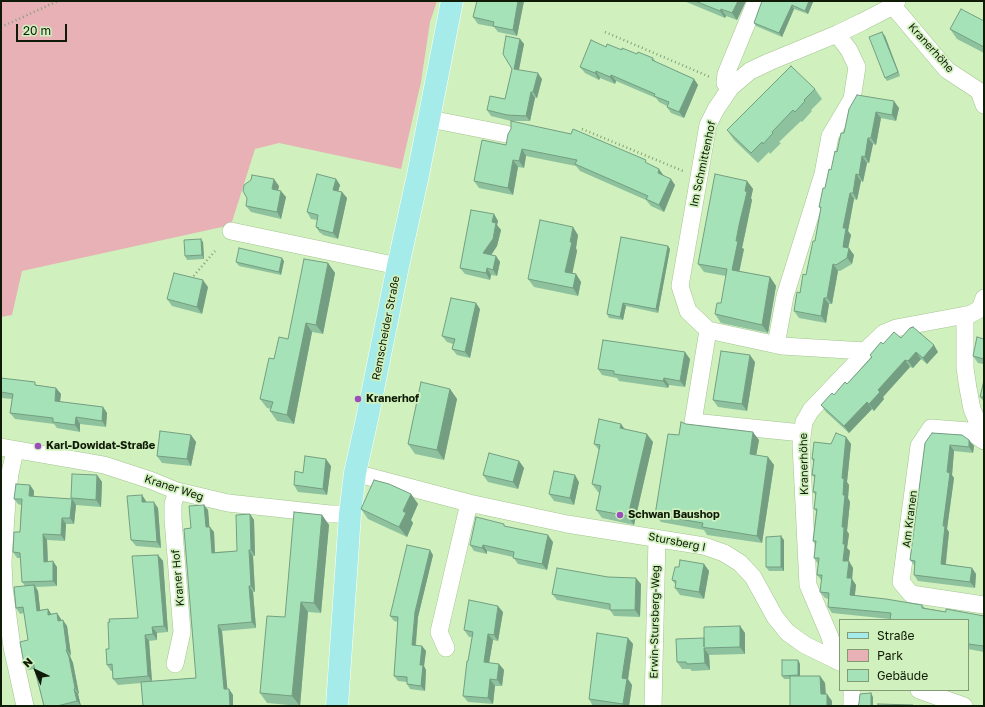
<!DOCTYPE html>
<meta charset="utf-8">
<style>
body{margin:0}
#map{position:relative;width:985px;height:707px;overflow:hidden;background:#d0f1bd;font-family:"Golos Text",sans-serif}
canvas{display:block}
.frame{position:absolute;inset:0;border:2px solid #0f1a07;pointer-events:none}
.legend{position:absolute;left:839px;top:619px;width:130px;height:72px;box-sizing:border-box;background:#d0f1bd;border:1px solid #839b74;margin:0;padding:5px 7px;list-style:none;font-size:12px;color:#0f1a07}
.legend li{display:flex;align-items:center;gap:8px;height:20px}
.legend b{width:20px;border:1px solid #839b74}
.north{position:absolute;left:16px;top:651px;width:40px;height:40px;-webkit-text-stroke:3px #d0f1bd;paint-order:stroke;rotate:316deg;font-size:11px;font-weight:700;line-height:16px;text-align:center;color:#0f1a07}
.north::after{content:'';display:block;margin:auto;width:14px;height:18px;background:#0f1a07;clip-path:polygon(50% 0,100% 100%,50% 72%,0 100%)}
.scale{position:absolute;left:16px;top:24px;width:51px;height:18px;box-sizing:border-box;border:2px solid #0f1a07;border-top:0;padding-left:5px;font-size:12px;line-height:14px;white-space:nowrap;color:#0f1a07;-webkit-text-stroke:3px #d0f1bd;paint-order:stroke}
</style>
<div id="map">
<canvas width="985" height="707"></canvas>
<div class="frame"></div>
<ul class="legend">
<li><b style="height:5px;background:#a4ebe9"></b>Straße</li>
<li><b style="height:11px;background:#e7b1b5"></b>Park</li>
<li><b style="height:11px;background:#a5e2b8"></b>Gebäude</li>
</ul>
<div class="north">N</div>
<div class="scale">20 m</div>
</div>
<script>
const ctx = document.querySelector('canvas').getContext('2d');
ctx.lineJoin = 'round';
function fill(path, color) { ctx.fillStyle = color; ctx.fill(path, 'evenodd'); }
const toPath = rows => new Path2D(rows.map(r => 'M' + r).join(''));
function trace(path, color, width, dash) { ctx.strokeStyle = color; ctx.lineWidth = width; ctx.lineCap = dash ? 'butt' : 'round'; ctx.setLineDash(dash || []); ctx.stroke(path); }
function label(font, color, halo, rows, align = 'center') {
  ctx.font = font + ' "Golos Text",sans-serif'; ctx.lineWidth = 3.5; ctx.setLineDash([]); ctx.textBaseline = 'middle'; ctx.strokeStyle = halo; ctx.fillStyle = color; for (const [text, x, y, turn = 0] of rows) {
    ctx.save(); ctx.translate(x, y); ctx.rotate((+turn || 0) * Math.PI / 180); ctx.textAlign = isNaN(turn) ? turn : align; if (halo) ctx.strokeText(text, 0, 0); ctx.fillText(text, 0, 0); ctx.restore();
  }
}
fill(toPath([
 [1,1,437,1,430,22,421,82,401,169,279,143,255,149,231,225,22,271,12,315,1,317]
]), '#e7b1b5');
const minor = toPath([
 [893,6,947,70,979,91,984,105],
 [731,87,725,83,726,74,756,1],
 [430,119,506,134],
 [231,231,398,266],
 [965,315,965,368,968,388,972,409,981,430,984,433],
 [708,330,782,346,865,351],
 [776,345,785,296,823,174,830,136,852,99,857,67,849,50,837,34],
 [802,433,693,422,708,330,688,311,680,286,708,125,716,109,731,87,750,71,769,62,837,34,862,22,893,6,897,1],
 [984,441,969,431,931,428,919,446,901,582,911,594,984,605],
 [1,447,104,465,150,480,177,491,228,503,330,514,350,514],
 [15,451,10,473,7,500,3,562,4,587,12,647,25,706],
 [355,473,469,503,567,524,704,546,724,553,740,563,753,577,775,617,787,632,805,645,840,662],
 [446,648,439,632,469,503],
 [836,660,830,637,808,585,801,444,804,422,811,410,855,364,865,351,884,333,896,328,971,314,980,309,984,298],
 [175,664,182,632,173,519,173,504,177,491],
 [852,690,852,706],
 [919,690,964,706],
 [653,706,657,538]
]);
const major = toPath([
 [337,706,350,514,355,473,367,419,398,266,418,175,452,1]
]);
trace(minor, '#a4c491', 18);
trace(major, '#fff', 23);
trace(toPath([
 [1,27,58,1],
 [605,32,710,77],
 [582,129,683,171],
 [191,279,215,251]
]), '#869f78', 2.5, [1, 3]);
trace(minor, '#fff', 17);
trace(major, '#a4ebe9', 22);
fill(toPath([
 [477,1,524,1,517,36,498,32,494,27,478,24,473,17],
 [684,1,746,1,737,20,726,16,725,18],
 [762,1,813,1,813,2,808,14,794,9,782,37,756,26,754,23],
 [984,21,984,53,957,39,950,29],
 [885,36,900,76,887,81,885,78],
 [520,39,524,44,519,70,542,79,537,98,535,98,530,121,511,121,491,116,487,110,505,99],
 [606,47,653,58,656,62,694,79,698,85,684,118,671,113,667,107,667,106,659,102,656,98,616,81,615,84,600,78,599,80,585,73,580,67],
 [815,89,822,99,811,110,812,111,802,122,801,121,779,142,781,143,770,154,769,152,758,163,734,140,727,130],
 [899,108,896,121,881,118,876,145,873,144,869,163,867,163,863,182,861,181,857,200,854,199,848,231,851,235,848,248,854,255,852,264,840,271,838,271,832,304,829,304,826,323,799,318,794,311,806,275,815,241,821,209,819,207,844,133,849,109],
 [506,145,664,176,675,185,664,212,651,206,646,200,580,171,576,166,526,156,524,168,518,167,513,195,479,188,474,181],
 [336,179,340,185,338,191,342,192,347,198,338,239,323,235,321,233,320,233,316,227,317,220,311,219,307,212],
 [747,181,753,189,751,198,752,200,745,234,742,248,744,249,739,271,770,277,776,286,768,333,721,323,715,314,721,303,726,276,704,272,698,264],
 [279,186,278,190,286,197,281,219,251,212,246,206],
 [494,214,498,221,497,225,501,230,497,246,491,255,496,256,500,262,497,276,491,275,490,280,465,274,460,268],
 [578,235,576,248,577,251,572,273,576,274,581,282,578,296,534,287,528,279],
 [203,242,204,259,187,260,185,256],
 [668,246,670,249,658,313,626,306,623,320,609,318,607,314],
 [284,261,281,275,239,266,236,262],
 [328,263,335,273,323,334,312,332,294,424,277,421,270,411,271,409,267,408,260,399,274,359,288,339],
 [208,287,202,314,172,306,167,299],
 [480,309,470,358,457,355,452,349,453,344,447,342,442,336],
 [901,338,938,352,927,364,921,359,913,368,910,367,883,397,884,399,874,411,872,409,849,433,826,412,821,405,847,384,871,357,870,355,883,344],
 [984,339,984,364,978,363,973,356],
 [690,359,685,387,669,385,668,388,619,381,617,378,602,375,598,369],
 [755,362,747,411,718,407,713,400],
 [1,378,37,385,56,388,61,394,60,402,103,407,107,413,106,427,80,424,80,432,57,428,54,424,15,419,10,413,12,399,2,398,1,396],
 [984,380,984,402,980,397],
 [450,389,457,399,444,460,415,454,408,444],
 [686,424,759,440,756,455,768,457,774,465,762,543,707,535,704,530,661,522,655,515],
 [625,429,653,442,634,525,602,518,596,510,600,493,598,492,592,484,599,450,594,444],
 [191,435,196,442,191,466,162,463,157,456],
 [846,437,851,444,847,482,849,485,848,498,850,502,847,531,849,534,847,548,850,551,848,561,853,568,852,579,856,585,855,595,922,605,925,608,946,612,984,616,984,652,968,649,968,620,890,619,832,613,828,607,829,599,825,598,820,592,822,581,817,575,818,564,814,558,816,545,813,541,816,511,814,509,816,495,813,492,815,478,812,475,814,462,812,459,831,444],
 [969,440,974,446,973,453,954,451,952,475,954,478,947,529,949,532,946,564,972,568,976,574,975,588,918,581,914,575,915,566,910,560,924,451],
 [519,461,524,468,518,489,488,482,483,475],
 [331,466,327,495,298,492,294,485,303,473],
 [97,475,102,482,101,507,76,505,74,524,66,524,65,541,47,540,48,562,57,567,57,586,36,587,38,591,40,610,48,609,51,614,57,613,61,620,67,626,71,655,70,656,73,663,79,694,78,694,81,706,44,706,34,669,28,670,24,664,28,640,24,613,20,614,16,608,25,586,22,582,21,558,17,558,13,552,20,532,21,505,18,504,14,499,30,485,34,491,34,497,72,499,71,498],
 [579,482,574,505,554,501,549,494],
 [411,494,418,504,411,520,413,523,407,537,368,519,361,509],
 [142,495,146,502,158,508,161,548,136,546,131,540],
 [204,505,208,510,209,527,214,532,215,552,237,551,250,514,254,520,255,556,253,556,255,592,253,592,256,628,222,631,227,689,229,689,233,695,233,706,143,706,141,683,118,685,113,679,113,671,111,671,107,665,109,649,138,618,158,555,163,561,168,632,157,633,157,640,149,641,152,681,196,678],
 [322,515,329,525,321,613,308,612,300,706,267,703,260,693,285,617],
 [506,527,553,542,547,570,518,564,513,557,487,551,487,554,474,551,470,545],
 [784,540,784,571,769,571,766,567],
 [433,555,418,617,416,646,422,646,426,651,424,666,426,670,425,691,410,689,407,684,407,682,398,681,394,676,398,622,394,621,390,616],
 [704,564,709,571,704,599,680,595,675,588,676,585,672,580],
 [641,584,640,617,614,616,610,610,557,600,552,594],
 [503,612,498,641,493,640,489,663,499,664,504,670,502,686,495,686,493,704,468,702,463,696,472,637,469,637,464,630],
 [740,626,745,633,745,654,709,655,710,670,692,671,690,669,682,669,677,662,704,638],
 [628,638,633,644,628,679,632,685,629,706,593,706,589,699],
 [798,660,800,664,800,676,820,676,825,683,826,694,832,701,790,679,784,679,782,676]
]), '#8ec29e');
fill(toPath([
 [518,1,524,1,517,36,513,30],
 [738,1,746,1,737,20,732,13],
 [809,1,813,1,813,2,808,14,805,11],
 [792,5,794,9,782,37,779,33],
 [721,9,726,16,725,18,720,11],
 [882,32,885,36,900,76,898,72],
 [520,39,524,44,518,74,514,69],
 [596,71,600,78,599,80,595,73],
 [538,73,542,79,537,98,533,92],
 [611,75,616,81,615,84,610,77],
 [694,79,698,85,684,118,679,112],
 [531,92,535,98,530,121,526,116],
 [894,101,899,108,896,121,892,115],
 [876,112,881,118,876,145,871,138],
 [868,138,873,144,869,163,865,157],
 [522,149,526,156,524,168,519,161],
 [862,156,867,163,863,182,859,175],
 [513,160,518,167,513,195,508,188],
 [659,169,664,176,658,173],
 [856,174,861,181,857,200,853,193],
 [274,179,279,186,277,195,272,189],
 [336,179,340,185,337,196,333,190],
 [671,179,675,185,664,212,659,205],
 [747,181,753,189,751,198,752,200,745,234,742,248,744,249,738,278,732,270,736,241],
 [281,191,286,197,281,219,277,212],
 [342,192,347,198,338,239,333,233],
 [850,193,854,199,848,231,851,235,847,253,843,247,843,228],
 [494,214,498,221,497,225,501,230,497,246,488,260,483,253],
 [573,227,578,235,576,248,577,251,571,280,565,272],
 [201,239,203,242,204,259,202,255],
 [668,246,670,249,658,313,656,309],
 [849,248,854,255,852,264,847,258],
 [496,256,500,262,497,276,493,270],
 [282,258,284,261,281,275,279,272],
 [328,263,335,273,323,334,316,325],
 [833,264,838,271,832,304,827,298],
 [487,268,491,275,490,280,486,273],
 [576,274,581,282,578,296,573,288],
 [770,277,776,286,768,333,762,325],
 [203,280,208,287,202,314,197,307],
 [824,298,829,304,826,323,821,316],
 [476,303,480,309,470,358,465,352],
 [623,303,626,306,623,320,620,317],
 [306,323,312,332,294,424,287,415],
 [934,345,938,352,927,364,923,358],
 [685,352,690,359,685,387,680,381],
 [916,352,921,359,913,368,908,361],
 [750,355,755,362,747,411,742,404],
 [905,360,910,367,883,397,884,399,874,411,869,404,878,390],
 [664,378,669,385,668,388,663,381],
 [56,388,61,394,59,408,55,401],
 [450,389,457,399,444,460,437,450],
 [867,402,872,409,849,433,844,426],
 [103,407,107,413,106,427,102,421],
 [76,417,80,424,80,432,75,425],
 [621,424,627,432,620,428],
 [753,432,759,440,755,462,750,454],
 [647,434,653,442,634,525,628,516],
 [191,435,196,442,191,466,187,459],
 [846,437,851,444,847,482,849,485,848,498,850,502,847,531,849,534,847,548,850,551,848,567,843,561,842,527,843,495,842,478],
 [969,440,974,446,973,453,969,447],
 [950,445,954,451,952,475,954,478,947,529,949,532,945,569,941,564,943,526,947,472],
 [768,457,774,465,762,543,757,536],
 [326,459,331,466,327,495,323,489],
 [519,461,524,468,518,489,513,482],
 [97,475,102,482,101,507,96,500],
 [575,475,579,482,574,505,570,498],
 [30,485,34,491,33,502,29,496],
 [411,494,418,504,411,520,413,523,407,537,399,527,403,511],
 [142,495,146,501,147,509,142,502],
 [72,499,76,505,74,524,70,518],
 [154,502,158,508,161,548,157,542],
 [204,505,208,510,210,533,206,527],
 [250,514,254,520,255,556,251,550],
 [322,515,329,525,321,613,314,603],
 [62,518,66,524,65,541,61,535],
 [210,527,214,532,215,558,212,553],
 [43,534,47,540,48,568,44,562],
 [548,535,553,542,547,570,542,564],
 [781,536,784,540,784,571,781,567],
 [483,545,487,551,487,554,482,548],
 [249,550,253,556,255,592,251,586],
 [430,550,433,555,418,617,415,650,412,645,415,612],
 [158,555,163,561,168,632,164,626],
 [53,561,57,567,57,586,53,581],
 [849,561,853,568,852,579,856,585,854,601,850,595,847,578],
 [704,564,709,571,704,599,699,592],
 [972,568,976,574,975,588,970,582],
 [636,578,641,584,640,617,635,610],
 [34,585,38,591,41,617,37,611],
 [249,586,253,592,256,628,252,622],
 [301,602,308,612,300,706,292,696],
 [498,606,503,612,498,641,494,635],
 [48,609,52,615,48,615],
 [57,613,61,619,62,626,58,621],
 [63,620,67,626,71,655,67,650],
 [218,625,222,631,228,695,224,689],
 [740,626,745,633,745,654,740,647],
 [152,627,157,633,157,640,153,634],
 [488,634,493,640,488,669,484,662],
 [145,635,149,641,152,682,148,676],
 [628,638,633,644,628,679,632,685,629,706,624,706,623,704,622,678],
 [422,646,426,651,424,666,426,670,425,691,421,686,420,665],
 [704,648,709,655,710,670,705,663],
 [66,650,70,656,73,663,79,694,75,688],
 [798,660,800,664,800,679,798,675],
 [499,664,504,670,502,686,497,680],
 [820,676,825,683,826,701,821,694],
 [490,679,495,686,493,704,488,698],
 [74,689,78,694,81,706,77,701],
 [229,689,233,695,233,706,230,706],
 [871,693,873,697,873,706,871,706],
 [827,694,832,701,832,706,827,706]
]), '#749e81');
const building = toPath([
 [477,1,518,1,513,30,493,26,494,22,473,17,477,1],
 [695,1,738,1,732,13,721,9,720,11,695,1],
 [762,1,809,1,805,11,792,5,779,33,754,23,762,1],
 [961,9,984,21,984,47,950,29,961,9],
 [882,32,898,72,885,78,869,37,882,32],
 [506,36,520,39,514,69,538,73,533,92,531,92,526,116,507,115,487,110,490,96,505,99,512,69,503,54,506,36],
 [591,40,606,47,607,44,622,50,622,48,637,54,638,52,653,58,652,60,694,79,679,112,667,107,669,102,654,96,655,94,611,75,610,77,596,71,595,73,580,67,591,40],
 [791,66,815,89,804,100,805,101,795,112,793,110,772,132,773,133,763,144,762,142,751,153,727,130,791,66],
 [857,95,894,101,892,115,876,112,871,138,868,138,865,157,862,156,859,175,856,174,853,193,850,193,843,228,846,228,843,247,849,248,847,258,836,265,833,264,827,298,824,298,821,316,794,311,797,292,800,293,803,274,806,275,813,241,815,241,821,207,819,207,823,188,825,188,829,169,831,170,835,151,837,152,841,133,844,133,849,109,857,95],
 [511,121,571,134,573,129,646,160,645,162,659,169,658,173,671,179,659,205,646,199,648,196,575,164,577,160,522,149,519,161,513,160,508,188,474,181,482,140,506,145,508,134,511,129,511,121],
 [317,174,336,179,333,190,342,192,333,233,318,229,319,228,316,227,318,215,307,212,317,174],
 [715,174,747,181,745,191,747,192,739,225,736,241,738,241,732,270,770,277,762,325,715,314,717,303,721,303,727,269,698,264,715,174],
 [252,175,274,179,272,189,281,191,277,212,246,206,247,198,243,191,244,185,251,180,252,175],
 [471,210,494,214,492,222,496,223,493,239,483,253,496,256,493,270,487,268,486,273,460,268,471,210],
 [540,220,573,227,570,242,572,242,565,272,576,274,573,288,528,279,540,220],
 [621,237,668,246,656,309,623,303,620,317,607,314,621,237],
 [201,239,202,255,185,256,184,240,201,239],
 [239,248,282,258,279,272,236,262,239,248],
 [304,259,328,263,316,325,306,323,287,415,270,411,273,402,260,399,269,358,274,359,279,337,288,339,304,259],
 [174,273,203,280,197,307,167,299,174,273],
 [451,298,476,303,465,352,452,349,455,339,442,336,451,298],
 [913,327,934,345,923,358,916,352,908,361,905,360,878,390,880,392,869,404,867,402,844,426,821,405,832,393,834,395,845,382,847,384,872,357,870,355,881,342,883,344,894,332,901,338,910,328,913,327],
 [977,337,984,339,984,359,973,356,977,337],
 [603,340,685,352,680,381,664,378,663,381,614,374,614,371,598,369,603,340],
 [721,351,750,355,742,404,713,400,721,351],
 [1,378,35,382,35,385,56,388,55,401,103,407,102,421,76,417,75,425,53,422,53,418,10,413,13,394,1,392,1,378],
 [984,380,984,397,980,397,984,380],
 [421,382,450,389,437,450,408,444,421,382],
 [599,419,621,424,620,428,647,434,628,516,596,510,601,486,592,484,600,445,594,444,599,419],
 [681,422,686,424,753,432,750,454,768,457,757,536,702,527,703,523,655,515,668,434,679,435,681,422],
 [160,431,191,435,187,459,157,456,160,431],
 [836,433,846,437,842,478,844,479,843,495,845,495,842,527,844,527,843,544,845,544,843,561,849,561,847,578,852,578,850,595,886,599,922,605,922,608,946,612,946,609,984,616,984,646,968,644,968,620,890,620,891,613,828,607,829,593,820,592,822,575,817,575,819,558,814,558,816,541,813,541,817,509,814,509,816,492,813,492,815,475,812,475,814,459,812,459,814,442,831,444,836,433],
 [932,433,962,435,969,440,969,447,950,445,947,472,950,473,943,526,945,526,941,564,972,568,970,582,914,575,915,561,910,560,924,451,925,443,932,433],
 [489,453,519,461,513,482,483,475,489,453],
 [305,456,326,459,323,489,294,485,295,471,303,473,305,456],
 [554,471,575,475,570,498,549,494,554,471],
 [72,474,97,475,96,500,71,498,72,474],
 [374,480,389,484,411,494,403,511,406,513,399,527,361,509,374,480],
 [16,484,30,485,29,496,72,499,70,518,62,518,61,535,43,534,44,562,53,561,53,581,22,582,20,553,13,552,14,532,20,532,22,499,14,499,16,484],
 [142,495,142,502,154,502,157,542,131,540,127,496,142,495],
 [204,505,206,527,210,527,212,553,237,551,236,515,250,514,251,550,249,550,251,586,249,586,252,622,218,625,224,689,229,689,230,706,143,706,141,682,196,678,184,529,191,528,189,506,204,505],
 [294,512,322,515,314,603,301,602,292,696,260,693,267,616,285,617,294,512],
 [476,517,504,524,504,526,548,535,542,564,513,558,514,552,483,545,482,548,470,545,476,517],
 [781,536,781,567,766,567,766,537,781,536],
 [407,545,430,550,415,612,412,645,422,646,420,665,423,665,421,686,407,684,407,677,394,676,398,617,390,616,407,545],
 [158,555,164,626,152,627,153,634,145,635,148,676,113,679,112,664,107,665,106,649,109,649,108,622,110,622,109,619,138,618,132,556,158,555],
 [680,560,704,564,699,592,675,588,676,581,672,580,675,567,679,567,680,560],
 [557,568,608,577,636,578,635,610,610,610,610,604,552,594,557,568],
 [34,585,37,611,48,609,48,615,57,613,58,621,63,620,67,650,66,650,69,657,75,688,74,689,77,701,57,706,44,706,33,662,24,664,20,642,28,640,23,607,16,608,14,587,34,585],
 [469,600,498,606,494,635,488,634,484,662,499,664,497,680,490,679,488,698,463,696,467,661,468,661,473,632,464,630,469,600],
 [740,626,740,647,704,648,705,663,687,664,686,662,677,662,676,639,704,638,704,647,704,627,740,626],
 [597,633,628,638,622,678,627,679,623,704,589,699,597,633],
 [782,660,798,660,798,675,782,676,782,660],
 [790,676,820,676,821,694,827,694,827,706,790,706,790,676],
 [871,693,871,706,858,706,859,703,860,694,871,693],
 [878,704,913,705,913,706,878,706,878,704]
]);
fill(building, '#a5e2b8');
trace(building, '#749e81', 1);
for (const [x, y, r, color] of [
 [358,399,4,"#9b4cbd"],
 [38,446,4,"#9b4cbd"],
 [620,515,4,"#9b4cbd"]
]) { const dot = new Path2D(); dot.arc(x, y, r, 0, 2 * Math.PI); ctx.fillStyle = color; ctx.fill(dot); trace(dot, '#d0f1bd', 1.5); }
label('11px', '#0f1a07', '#d0f1bd', [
 ["Kranerhöhe",931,48,48],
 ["Im Schmittenhof",703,164,-78],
 ["Remscheider Straße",386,328,-79],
 ["Kranerhöhe",804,464,-91],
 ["Kraner Weg",174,488,18],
 ["Am Kranen",910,519,-83],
 ["Stursberg I",677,542,11],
 ["Kraner Hof",178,578,-95],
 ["Erwin-Stursberg-Weg",655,622,-89]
]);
label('bold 11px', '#0f1a07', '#d0f1bd', [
 ["Kranerhof",366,399],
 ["Karl-Dowidat-Straße",46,446],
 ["Schwan Baushop",628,515]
], 'left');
</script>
